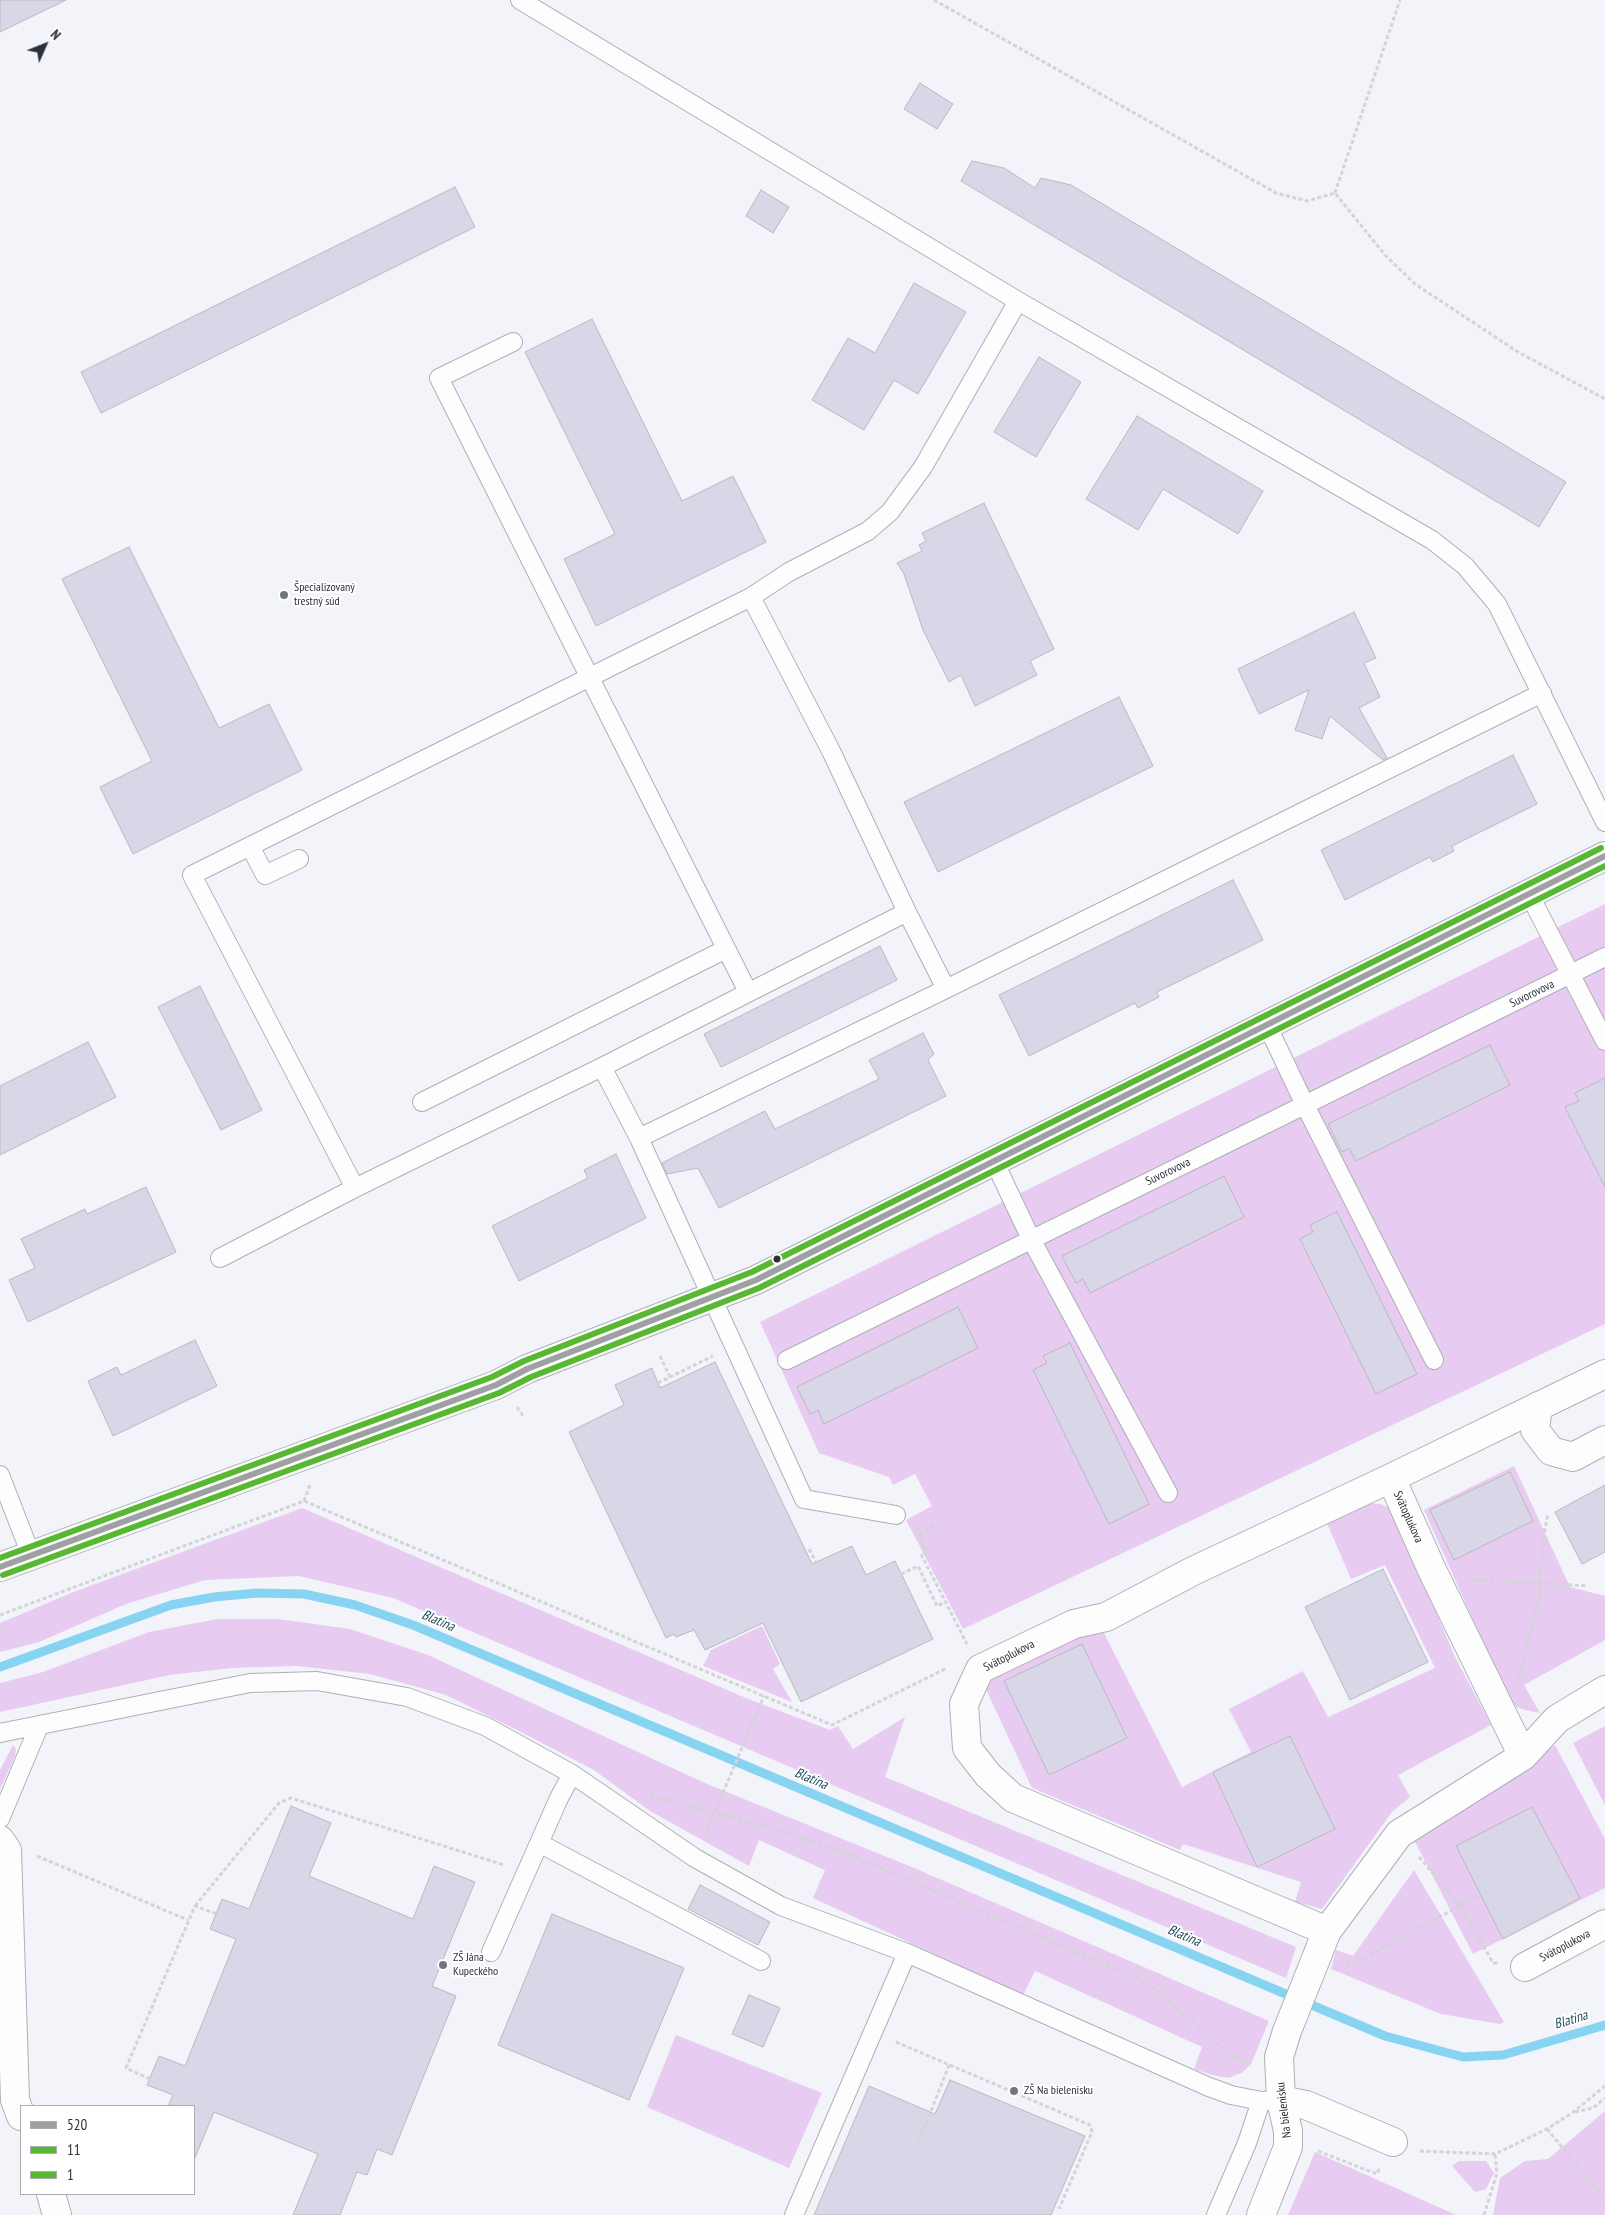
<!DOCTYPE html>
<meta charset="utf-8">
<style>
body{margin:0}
#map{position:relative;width:1605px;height:2215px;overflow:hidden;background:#f2f4fa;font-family:"PT Sans Narrow",sans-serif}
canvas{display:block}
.legend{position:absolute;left:20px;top:2105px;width:175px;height:90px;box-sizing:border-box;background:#fff;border:1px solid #abacb0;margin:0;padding:6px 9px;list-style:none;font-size:15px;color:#2d303a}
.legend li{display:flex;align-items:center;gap:10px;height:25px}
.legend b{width:25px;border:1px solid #abacb0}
.north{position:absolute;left:20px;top:20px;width:50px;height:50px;-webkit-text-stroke:4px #fff;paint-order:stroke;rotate:46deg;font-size:14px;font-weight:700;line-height:20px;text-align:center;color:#2d303a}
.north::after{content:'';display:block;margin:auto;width:18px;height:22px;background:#2d303a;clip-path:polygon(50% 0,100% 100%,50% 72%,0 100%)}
</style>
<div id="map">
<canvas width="1605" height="2215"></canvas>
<ul class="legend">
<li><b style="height:6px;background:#9fa0a3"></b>520</li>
<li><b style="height:6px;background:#59b831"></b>11</li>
<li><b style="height:6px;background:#59b831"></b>1</li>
</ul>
<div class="north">N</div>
</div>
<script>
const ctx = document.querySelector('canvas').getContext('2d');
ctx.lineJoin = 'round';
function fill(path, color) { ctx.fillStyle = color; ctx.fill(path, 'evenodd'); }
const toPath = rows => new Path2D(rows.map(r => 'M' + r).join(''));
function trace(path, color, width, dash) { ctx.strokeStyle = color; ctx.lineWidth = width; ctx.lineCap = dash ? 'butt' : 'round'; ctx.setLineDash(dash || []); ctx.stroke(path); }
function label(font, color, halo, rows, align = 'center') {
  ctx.font = font + ' "PT Sans Narrow",sans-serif'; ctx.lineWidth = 4; ctx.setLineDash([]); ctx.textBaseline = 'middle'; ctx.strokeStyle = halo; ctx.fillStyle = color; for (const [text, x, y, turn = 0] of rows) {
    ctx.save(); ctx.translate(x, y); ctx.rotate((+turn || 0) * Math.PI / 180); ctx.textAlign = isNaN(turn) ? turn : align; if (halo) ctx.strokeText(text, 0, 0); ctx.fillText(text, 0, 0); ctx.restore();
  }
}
fill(toPath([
 [1605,904,1605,1324,963,1629,906,1520,932,1506,915,1474,893,1485,889,1477,819,1453,760,1322],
 [1514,1466,1570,1587,1605,1596,1605,1640,1524,1685,1540,1713,1525,1710,1511,1705,1424,1510],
 [1369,1503,1381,1504,1389,1508,1396,1517,1455,1657,1491,1725,1398,1775,1410,1797,1392,1812,1322,1909,1295,1902,1301,1882,1183,1844,1180,1850,1032,1788,984,1685,984,1675,1077,1628,1103,1631,1182,1787,1251,1752,1229,1709,1303,1671,1328,1717,1435,1668,1385,1565,1351,1579,1327,1523],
 [302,1508,746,1698,830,1730,838,1726,853,1749,905,1717,885,1777,1296,1947,1286,1978,393,1598,299,1576,205,1580,126,1604,39,1642,0,1652,0,1623,76,1591],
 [218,1619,278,1619,350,1629,428,1655,707,1784,914,1868,1269,2021,1251,2064,1243,2072,1229,2078,1212,2075,1194,2069,1202,2047,1035,1971,1023,1995,813,1898,825,1870,759,1840,749,1866,650,1811,594,1770,517,1730,446,1695,370,1674,296,1666,231,1668,170,1675,0,1712,0,1683,43,1672,149,1632],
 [762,1626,780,1664,773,1669,792,1702,703,1666,711,1650],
 [1605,1726,1605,1805,1573,1743],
 [13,1745,16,1749,15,1756,0,1789,0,1770],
 [1555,1745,1605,1839,1605,1888,1473,1954,1410,1832,1508,1779],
 [1414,1870,1504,2022,1500,2024,1441,2014,1331,1969,1336,1950,1353,1956],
 [676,2035,822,2093,789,2168,647,2107],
 [1605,2111,1605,2215,1493,2215,1500,2178,1525,2161,1548,2159],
 [1315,2152,1456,2215,1288,2215],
 [1459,2161,1486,2161,1494,2173,1486,2189,1475,2192,1452,2166]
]), '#e7cbf0');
trace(toPath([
 [0,1667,171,1605,214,1597,257,1593,304,1594,355,1605,413,1625,1385,2036,1463,2057,1503,2055,1605,2025]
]), '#86d4f2', 9);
const building = toPath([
 [0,0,66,0,0,32,0,0],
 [920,83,953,104,937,129,904,109,920,83],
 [972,161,1004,168,1035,188,1041,178,1071,185,1566,482,1539,527,961,181,972,161],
 [455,187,475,227,101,413,81,372,455,187],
 [761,190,789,207,773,233,746,216,761,190],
 [914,283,966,312,918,394,894,380,864,430,812,400,848,338,875,353,914,283],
 [592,319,682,501,733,476,766,542,596,626,564,559,615,534,525,352,592,319],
 [1039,357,1081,382,1036,457,994,432,1039,357],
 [1137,416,1263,491,1238,534,1163,489,1138,530,1086,499,1137,416],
 [984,503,1054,649,1030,661,1037,675,975,706,961,675,949,682,923,630,904,574,897,563,922,551,919,545,926,541,922,533,984,503],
 [129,547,219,728,269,704,302,770,133,854,100,787,152,761,62,579,129,547],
 [1354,612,1376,658,1364,663,1380,697,1359,708,1387,758,1383,760,1330,716,1322,739,1295,730,1309,690,1259,714,1238,669,1354,612],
 [1119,697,1153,766,938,872,904,802,1119,697],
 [1513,755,1537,804,1452,846,1454,851,1433,862,1430,857,1345,900,1321,850,1513,755],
 [1233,880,1263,940,1157,992,1159,997,1138,1008,1135,1003,1029,1056,999,995,1233,880],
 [880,946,897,980,721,1067,704,1034,880,946],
 [200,986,262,1110,221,1130,158,1007,200,986],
 [923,1033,934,1054,928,1060,946,1096,719,1208,698,1168,667,1174,662,1163,765,1111,775,1129,879,1079,869,1060,923,1033],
 [88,1042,116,1097,0,1155,0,1086,88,1042],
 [1490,1045,1510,1085,1356,1161,1349,1148,1342,1152,1328,1124,1490,1045],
 [1605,1078,1605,1187,1565,1107,1579,1101,1575,1093,1605,1078],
 [616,1154,646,1218,519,1281,492,1226,588,1178,584,1170,616,1154],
 [1224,1176,1244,1217,1090,1293,1083,1279,1076,1283,1062,1256,1224,1176],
 [146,1187,176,1252,28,1322,9,1280,35,1268,21,1239,85,1209,87,1214,146,1187],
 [1337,1212,1417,1374,1376,1394,1300,1239,1313,1232,1310,1225,1337,1212],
 [958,1307,978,1348,824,1424,818,1410,810,1414,797,1387,958,1307],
 [195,1340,217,1386,113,1436,88,1381,117,1367,121,1375,195,1340],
 [1070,1343,1149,1504,1109,1524,1033,1370,1047,1363,1043,1356,1070,1343],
 [715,1362,812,1564,852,1546,866,1575,895,1561,933,1639,801,1702,763,1623,705,1650,694,1630,676,1637,674,1634,666,1638,569,1432,624,1405,615,1385,652,1368,660,1388,715,1362],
 [1510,1472,1533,1521,1454,1560,1430,1510,1510,1472],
 [1605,1485,1605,1552,1582,1564,1555,1512,1605,1485],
 [1383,1569,1428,1662,1350,1700,1305,1607,1383,1569],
 [1082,1644,1127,1738,1049,1775,1004,1681,1082,1644],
 [1290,1736,1335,1829,1257,1867,1213,1772,1290,1736],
 [291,1806,331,1823,309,1876,413,1919,434,1866,475,1882,432,1986,456,1996,392,2155,377,2149,367,2175,357,2172,340,2215,293,2215,318,2154,214,2112,194,2160,194,2106,168,2106,173,2095,147,2085,159,2056,185,2066,236,1939,210,1929,222,1899,249,1909,291,1806],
 [1532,1807,1580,1898,1503,1939,1456,1846,1532,1807],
 [700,1885,770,1922,758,1945,688,1909,700,1885],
 [552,1914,684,1968,629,2100,498,2045,552,1914],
 [749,1995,780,2008,763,2047,732,2034,749,1995],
 [950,2080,1085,2136,1051,2215,814,2215,869,2086,935,2114,950,2080]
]);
fill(building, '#d9d6e8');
trace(building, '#b9b9c0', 1);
const lane = toPath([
 [520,0,1018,301,1432,540,1465,566,1497,604,1605,822],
 [513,342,439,378,748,992],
 [751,597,789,572,868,531,890,512,923,467,1018,301],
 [250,846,265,875,299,859],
 [1529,894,1605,1041],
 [1267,1025,1305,1105,1434,1360],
 [602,1067,355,1188,192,875,751,597,831,751,907,912],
 [422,1102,726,949],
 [639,1138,946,989,1542,693],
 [994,1161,1031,1239,1168,1493],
 [220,1258,355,1188],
 [787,1360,1605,957],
 [0,1475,31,1555],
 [896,1515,804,1499,639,1138,602,1067,907,912,946,989],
 [0,1733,250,1683,317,1681,407,1697,485,1726,572,1774,695,1858,781,1906,907,1953,1209,2087,1231,2095,1261,2101,1281,2100],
 [0,1819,39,1726],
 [539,1843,761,1961],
 [491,1952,559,1798,572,1774],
 [794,2215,907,1953],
 [1216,2215,1247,2143,1261,2101]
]);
const street = toPath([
 [1538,1406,1535,1430,1551,1451,1573,1457,1605,1440],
 [1391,1478,1432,1570,1523,1756],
 [0,1567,496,1385,527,1369,756,1280,1605,856],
 [0,1840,7,1850,15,2100,21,2116],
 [1327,1931,1013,1798,988,1775,967,1748,964,1704,980,1669,1074,1624,1106,1617,1193,1571,1391,1478,1605,1374],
 [1525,1967,1605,1924],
 [1281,2100,1306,2105,1393,2142],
 [51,2194,57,2215],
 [1261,2215,1288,2147,1288,2131,1281,2100,1279,2057,1287,2031,1327,1931,1399,1834,1523,1756,1557,1719,1605,1690]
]);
trace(lane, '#aeb0b7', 20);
trace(street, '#aeb0b7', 30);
trace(toPath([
 [934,0,1276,193,1307,201,1335,193,1385,255,1415,284,1518,352,1605,399],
 [1335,193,1400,0],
 [660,1356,670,1377],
 [658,1383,713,1356],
 [517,1407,523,1416],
 [304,1501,310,1485],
 [916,1528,927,1551,921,1554,967,1644],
 [919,1533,941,1522],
 [809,1549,816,1562],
 [901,1574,918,1566,937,1606,945,1602],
 [1471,1579,1588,1586],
 [0,1615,304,1501,832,1725,947,1668],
 [1519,1679,1539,1597,1543,1539,1548,1513],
 [650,1795,771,1828,853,1856,1148,1983,1229,2053,1249,2064],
 [705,1835,764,1696],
 [37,1856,188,1920],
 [1419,1857,1460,1905,1493,1963,1497,1963],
 [195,1906,279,1803,291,1798,504,1865],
 [1346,1963,1355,1963,1480,1895],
 [896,2042,1090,2125,1092,2132,1059,2209],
 [150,2079,126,2068,195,1906,217,1914],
 [1575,2112,1593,2108,1605,2098],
 [1547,2129,1605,2199],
 [919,2141,950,2063],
 [1318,2151,1377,2174,1380,2167],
 [1420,2151,1495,2154,1547,2129,1572,2113,1605,2086],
 [1484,2215,1497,2173,1495,2154]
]), '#d3d4d7', 3, [4, 2.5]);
trace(lane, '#fdfdfe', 18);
trace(street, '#fdfdfe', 28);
trace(toPath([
 [0,1567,496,1385,527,1369,756,1280,1605,856]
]), '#9fa0a3', 6);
trace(toPath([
 [3,1575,499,1393,531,1377,759,1288,1605,866]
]), '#59b831', 6);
trace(toPath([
 [0,1558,492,1377,524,1361,752,1272,1601,848]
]), '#59b831', 6);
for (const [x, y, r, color] of [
 [284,595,5,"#72757d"],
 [777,1259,4.5,"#2d303a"],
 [443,1965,5,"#72757d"],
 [1014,2091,5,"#72757d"]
]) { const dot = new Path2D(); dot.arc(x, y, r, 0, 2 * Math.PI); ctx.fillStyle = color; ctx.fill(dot); trace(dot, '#fff', 2); }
label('12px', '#2d303a', '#fff', [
 ["Špecializovaný",294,588],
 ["trestný súd",294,602],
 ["ZŠ Jána",453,1958],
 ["Kupeckého",453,1972],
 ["ZŠ Na bielenisku",1024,2091]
], 'left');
label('12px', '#2d303a', '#fff', [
 ["Suvorovova",1532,994,-26],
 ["Suvorovova",1168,1172,-26],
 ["Svätoplukova",1408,1517,66],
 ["Svätoplukova",1009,1656,-27],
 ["Svätoplukova",1565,1946,-28],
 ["Na bielenisku",1284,2110,-97]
]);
label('italic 14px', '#204f60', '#fff', [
 ["Blatina",438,1621,23],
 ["Blatina",811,1779,23],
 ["Blatina",1184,1936,23],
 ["Blatina",1571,2020,-17]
]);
</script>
